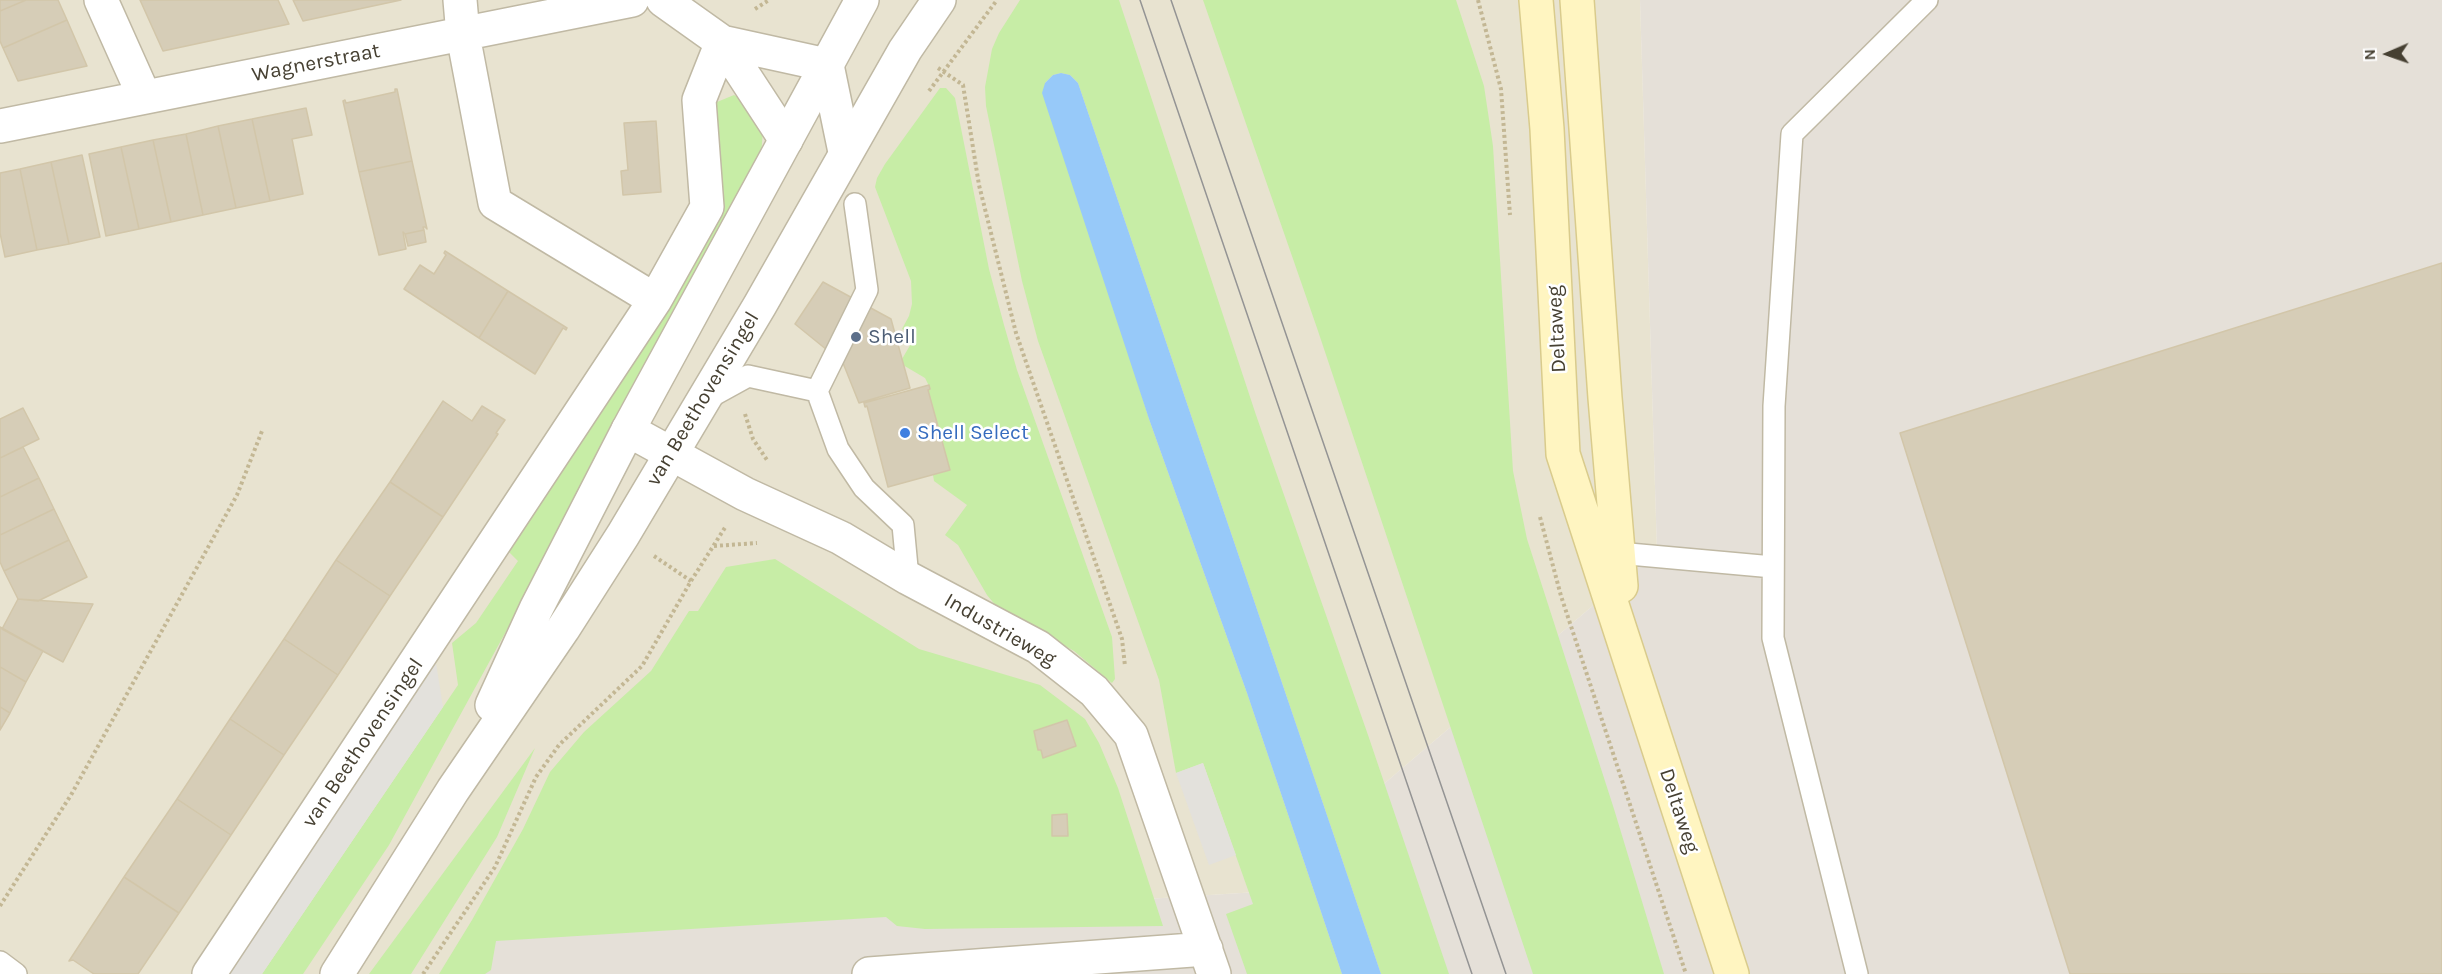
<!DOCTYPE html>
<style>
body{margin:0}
#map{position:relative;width:2442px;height:974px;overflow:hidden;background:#f4f0e3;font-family:Karla,sans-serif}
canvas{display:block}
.north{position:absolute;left:2358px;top:24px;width:60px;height:60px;-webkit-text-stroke:4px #fff;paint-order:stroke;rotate:268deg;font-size:16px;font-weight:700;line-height:24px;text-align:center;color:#464032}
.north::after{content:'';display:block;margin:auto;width:21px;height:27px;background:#464032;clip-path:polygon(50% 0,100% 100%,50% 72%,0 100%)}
</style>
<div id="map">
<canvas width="2442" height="974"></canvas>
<div class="north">N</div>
</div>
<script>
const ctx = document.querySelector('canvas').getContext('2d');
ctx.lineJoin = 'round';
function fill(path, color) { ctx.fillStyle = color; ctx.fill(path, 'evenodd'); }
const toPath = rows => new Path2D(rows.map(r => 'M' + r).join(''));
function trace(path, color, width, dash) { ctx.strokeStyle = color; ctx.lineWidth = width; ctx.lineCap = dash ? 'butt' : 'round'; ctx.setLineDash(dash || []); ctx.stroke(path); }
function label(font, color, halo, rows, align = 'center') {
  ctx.font = font + ' Karla,sans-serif'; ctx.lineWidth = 5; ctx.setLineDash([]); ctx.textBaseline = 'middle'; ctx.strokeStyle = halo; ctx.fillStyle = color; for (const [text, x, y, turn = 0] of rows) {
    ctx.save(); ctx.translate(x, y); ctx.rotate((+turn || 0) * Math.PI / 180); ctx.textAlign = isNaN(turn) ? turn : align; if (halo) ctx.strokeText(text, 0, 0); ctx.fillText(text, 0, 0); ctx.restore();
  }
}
fill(toPath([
 [0,0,1640,0,1657,551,1257,892,487,941,456,974,0,974]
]), '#e8e3d0');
fill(toPath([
 [1640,0,2442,0,2442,974,456,974,487,941,1257,892,1657,551]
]), '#e5e0d8');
fill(toPath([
 [1020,0,1119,0,1256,415,1368,735,1449,974,1381,974,1078,83,1070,75,1061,73,1053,75,1045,83,1149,419,1247,693,1342,974,1247,974,1226,914,1253,904,1203,763,1176,773,1159,680,1038,341,1022,281,986,106,985,87,992,49,999,33],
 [1203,0,1456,0,1484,86,1493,146,1513,471,1527,539,1614,809,1664,974,1533,974,1317,328],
 [940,88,946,88,955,98,989,269,1004,325,1017,370,1112,637,1115,679,1112,683,1074,651,997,607,987,595,958,545,945,535,967,505,934,481,933,475,950,470,928,390,929,386,925,378,903,365,902,359,915,337,902,329,909,316,912,304,911,281,875,187,877,178,885,164],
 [734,95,751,106,763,129,761,157,579,498,389,845,303,974,262,974,458,685,452,643,476,623,518,561,508,551,693,257,713,112,717,102],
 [775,559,919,649,1040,685,1085,719,1099,743,1118,788,1163,926,925,929,897,926,886,917,496,941,491,970,485,974,439,974,472,920,523,829,550,772,584,732,651,671,689,611,698,611,726,567],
 [535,748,497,837,411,974,369,974]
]), '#c7eda6');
fill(toPath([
 [436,663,443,707,262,974,226,974],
 [1203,763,1236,855,1209,865,1176,773]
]), '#e3e1dc');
fill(toPath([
 [1061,73,1070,75,1078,83,1381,974,1342,974,1247,693,1149,419,1042,93,1045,83,1053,75]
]), '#97c9f9');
const building = toPath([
 [0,0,26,0,0,11,0,0],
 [26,0,58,0,67,20,3,48,0,41,0,11,26,0],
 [140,0,278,0,289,24,163,51,140,0],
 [293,0,401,0,303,21,293,0],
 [67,20,87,66,18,81,3,48,67,20],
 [395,89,397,89,412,161,359,172,343,101,345,100,346,103,395,92,395,89],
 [306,108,312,135,292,139,303,194,270,201,252,119,306,108],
 [252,119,270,201,236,208,218,126,252,119],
 [656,121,661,192,623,195,621,171,628,170,624,123,656,121],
 [218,126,236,208,203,215,186,134,218,126],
 [186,134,203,215,171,222,153,140,186,134],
 [153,140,171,222,139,229,121,147,153,140],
 [121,147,139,229,106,236,89,154,121,147],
 [82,155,100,237,69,244,51,162,82,155],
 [412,161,427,229,425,227,423,227,424,230,405,234,403,232,406,249,379,255,359,172,412,161],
 [51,162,69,244,37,250,20,169,51,162],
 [20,169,37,250,5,257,0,233,0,173,20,169],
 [424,230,426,242,408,246,405,234,424,230],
 [445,251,508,291,479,338,404,289,420,265,434,274,446,255,444,253,445,251],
 [2442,263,2442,974,2070,974,1900,433,2442,263],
 [823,282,891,319,910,388,859,403,843,363,795,324,823,282],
 [508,291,567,328,566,330,563,328,535,374,479,338,508,291],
 [929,385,930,389,928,390,950,470,888,487,867,406,865,407,864,403,929,385],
 [443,401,472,421,482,406,505,420,496,433,498,434,443,517,390,482,443,401],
 [23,408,39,439,0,458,0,419,23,408],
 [23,447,39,478,0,497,0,458,23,447],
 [39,478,54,509,0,535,0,497,39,478],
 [390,482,443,517,390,596,336,560,390,482],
 [54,509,69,540,4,571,0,562,0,535,54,509],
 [69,540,87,577,38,601,18,599,4,571,69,540],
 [336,560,390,596,338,675,284,639,336,560],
 [18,599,93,604,63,662,2,629,18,599],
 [0,627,43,651,26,682,0,667,0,627],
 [284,639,338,675,284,755,230,719,284,639],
 [0,667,26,682,10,713,0,707,0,667],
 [0,707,10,713,0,730,0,707],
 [230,719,284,755,231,835,177,799,230,719],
 [1067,720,1076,746,1043,758,1041,750,1038,750,1034,731,1067,720],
 [177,799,231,835,179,913,124,877,177,799],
 [1067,814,1068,836,1052,836,1052,815,1067,814],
 [124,877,179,913,138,974,94,974,73,960,69,961,124,877]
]);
fill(building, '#d6cdb7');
trace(building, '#d2c6a9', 1.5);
const service = toPath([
 [855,204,867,290,817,391,838,449,864,488,903,525,908,578],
 [708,398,748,376,817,391],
 [1618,553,1773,567],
 [0,962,16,974],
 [1857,974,1773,638,1774,406,1792,134,1927,0]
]);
const minor = toPath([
 [101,0,144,96],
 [460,0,463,35,495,203,655,300],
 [663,0,722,42,786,140],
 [722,42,827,65,845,152],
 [0,126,632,0],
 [628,430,745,494,841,538,908,578,1038,647,1094,691,1131,735,1214,974],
 [209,974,655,300,707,207,699,100,722,42],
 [869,974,1206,949]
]);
const tertiary = toPath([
 [492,705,536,609,628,430,862,0],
 [337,974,453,790,563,629,623,535,760,305,905,50,939,0]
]);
const secondary = toPath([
 [1536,0,1547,129,1563,454,1732,974],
 [1577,0,1605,398,1621,586]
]);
trace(service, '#c0b9a4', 24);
trace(minor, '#c0b9a4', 36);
trace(tertiary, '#c0b9a4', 36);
trace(secondary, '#d9cb8c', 36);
trace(toPath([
 [1478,0,1501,89,1510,215],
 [755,9,769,0],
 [938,68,963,85,979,185,1016,333,1122,639,1125,666],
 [929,91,997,0],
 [745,414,753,439,767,460],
 [1540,517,1561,596,1686,974],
 [714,546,757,543],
 [654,556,691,581],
 [0,906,71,795,237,495,262,431],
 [423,974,495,867,536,777,559,745,642,666,691,581,726,526]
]), '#c3b794', 4, [3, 3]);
trace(service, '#fff', 21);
trace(minor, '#fff', 33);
trace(tertiary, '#fff', 33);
trace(secondary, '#fff5c1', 33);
trace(toPath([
 [1140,0,1472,974],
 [1171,0,1506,974]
]), '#949494', 1.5);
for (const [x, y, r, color] of [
 [856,337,6,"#5c6f8a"],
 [905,433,6,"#3f7fe0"]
]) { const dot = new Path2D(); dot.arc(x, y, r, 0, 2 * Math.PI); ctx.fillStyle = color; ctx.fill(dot); trace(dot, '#fff', 2); }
label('21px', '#464032', '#fff', [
 ["Wagnerstraat",316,63,-11],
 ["Deltaweg",1557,329,-93],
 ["van Beethovensingel",703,399,-59],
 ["Industrieweg",1000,630,30],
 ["van Beethovensingel",363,743,-56],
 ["Deltaweg",1679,811,72]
]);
label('21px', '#4e5e75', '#fff', [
 ["Shell",868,337]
], 'left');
label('21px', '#366cbe', '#fff', [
 ["Shell Select",917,433]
], 'left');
</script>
